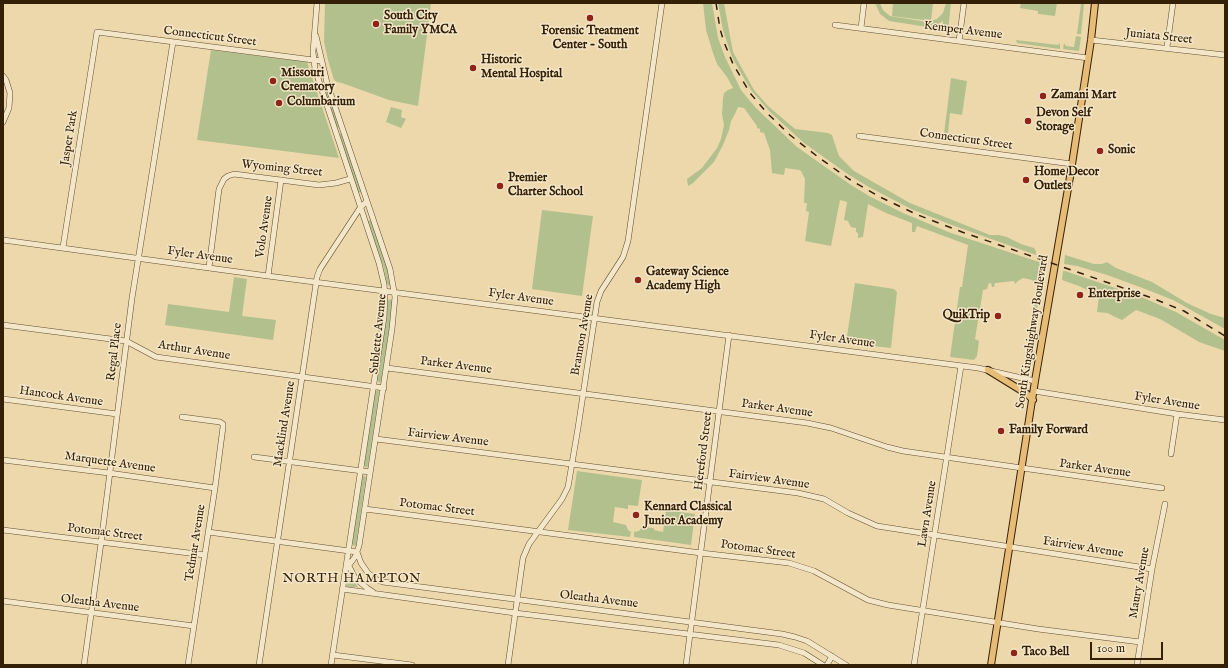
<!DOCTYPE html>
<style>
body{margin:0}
#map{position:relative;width:1228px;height:668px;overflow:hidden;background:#edd8ac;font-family:"IM FELL English",serif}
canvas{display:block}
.frame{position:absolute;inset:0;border:4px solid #342007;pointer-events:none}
.scale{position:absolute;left:1090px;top:642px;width:73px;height:18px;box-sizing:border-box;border:2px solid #342007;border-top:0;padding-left:5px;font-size:12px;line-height:14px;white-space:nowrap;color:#342007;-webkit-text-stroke:3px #f3e6c9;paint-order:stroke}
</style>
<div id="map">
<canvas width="1228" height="668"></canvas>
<div class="frame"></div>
<div class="scale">100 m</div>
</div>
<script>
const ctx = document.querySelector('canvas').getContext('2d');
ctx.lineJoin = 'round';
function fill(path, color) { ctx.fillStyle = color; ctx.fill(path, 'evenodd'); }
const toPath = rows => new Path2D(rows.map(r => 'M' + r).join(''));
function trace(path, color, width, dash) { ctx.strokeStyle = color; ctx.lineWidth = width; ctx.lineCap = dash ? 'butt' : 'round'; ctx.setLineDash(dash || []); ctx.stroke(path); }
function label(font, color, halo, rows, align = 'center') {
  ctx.font = font + ' "IM FELL English",serif'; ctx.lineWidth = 3; ctx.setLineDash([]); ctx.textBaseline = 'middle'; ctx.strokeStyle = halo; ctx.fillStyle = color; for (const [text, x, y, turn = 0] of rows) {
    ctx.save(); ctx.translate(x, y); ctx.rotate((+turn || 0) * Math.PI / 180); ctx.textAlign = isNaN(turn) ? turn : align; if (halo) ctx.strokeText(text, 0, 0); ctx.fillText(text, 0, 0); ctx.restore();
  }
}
fill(toPath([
 [325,3,431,3,418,106,389,100,342,83,337,82,334,80,328,60,324,42],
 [703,3,712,3,718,38,725,57,741,90,755,107,797,147,851,185,871,197,903,213,951,233,1042,263,1042,264,1044,265,1036,315,1033,315,1033,313,1037,287,1032,280,1023,278,1018,281,1015,284,1014,281,995,283,994,287,992,287,991,283,989,283,987,289,983,290,975,339,979,341,977,356,974,360,950,357,960,287,962,287,968,245,917,226,915,232,912,232,912,223,886,213,868,204,863,237,858,238,858,233,856,232,856,228,851,227,848,221,844,220,847,202,840,200,831,246,805,241,809,212,806,211,807,203,804,203,805,179,801,171,799,170,785,168,784,175,772,173,770,150,764,133,760,132,760,129,757,128,757,126,744,108,738,107,735,114,731,121,729,130,723,145,714,162,693,183,688,186,687,179,702,168,717,148,721,139,724,125,722,114,723,99,724,93,728,90,733,88,727,77,717,64,713,53,706,30],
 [718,3,724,3,733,52,754,90,768,106,795,129,828,133,832,135,839,156,854,171,910,203,990,235,999,235,1007,237,1021,244,1034,248,1036,251,1036,255,949,224,911,209,869,187,849,175,804,143,770,112,751,90,742,75,732,57,723,30],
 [875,3,880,3,883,10,890,16,927,22,937,19,943,13,946,3,951,3,948,32,943,31,943,21,936,25,928,27,889,21,880,14],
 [893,3,933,3,931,21,892,16],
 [1021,3,1057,3,1055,16,1038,14,1038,11,1020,8],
 [1081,4,1084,4,1081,34,1077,34],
 [1076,36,1081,37,1079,51,1063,49,1064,43,1066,46,1074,47],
 [1016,40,1058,45,1060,43,1060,49,1017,43],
 [211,50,307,62,339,158,197,140],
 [951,78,967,81,962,115,950,113,948,133,944,134],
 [326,92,328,92,339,128,336,127,325,93],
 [391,107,402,110,401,117,406,119,401,128,386,122],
 [341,133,362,192,361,193,358,192,339,135],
 [542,210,593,216,582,296,532,289],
 [370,220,372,220,389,273,391,286,389,286,387,284,384,268,368,223,368,221],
 [1065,255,1094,264,1102,264,1107,262,1116,268,1152,282,1187,303,1211,314,1225,318,1225,329,1173,300,1140,287,1107,275,1077,266,1064,264],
 [1063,271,1065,271,1139,296,1176,312,1225,340,1225,351,1199,342,1160,319,1136,310,1122,320,1107,313,1097,312,1099,296,1079,286,1062,280],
 [234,277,247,279,242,316,276,320,273,340,165,325,168,304,229,312],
 [855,283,894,289,897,292,891,348,846,343],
 [391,299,392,301,392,311,381,382,379,383,377,379,387,314,388,300],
 [378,390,379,393,368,466,366,468,364,464,375,393,376,391],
 [577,471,642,480,638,506,628,505,628,509,615,507,613,522,626,525,628,530,631,532,630,537,568,530],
 [364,475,366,478,356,545,354,546,352,543,362,478],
 [666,510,695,514,691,545,634,537,634,532,639,531,642,527,654,528,654,530,663,532],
 [348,576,351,577,358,587,349,587,347,586]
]), '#b2c08e');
const minor = toPath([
 [317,3,313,52,315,69,379,263,384,284,385,296,384,317,331,665],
 [835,25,1088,58],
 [861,28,864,3],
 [316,36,327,83,390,269,395,297,392,329,359,546,355,557,346,569],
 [1091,40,1225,55],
 [959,41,964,3],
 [1167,47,1173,3],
 [3,76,6,80,10,93,9,108,3,122],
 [859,136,1072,164],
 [3,240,268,276,978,368,1035,381],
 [63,247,97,32,321,61],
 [209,267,219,189,224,179,228,176,234,174,319,185,336,183,350,179],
 [268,276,281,180],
 [3,325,126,341,156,357,384,388],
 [387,368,807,423,831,428,887,447,903,451,1162,488],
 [1034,391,1177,414,1225,420],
 [3,399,117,414],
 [182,417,220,422,223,424,223,427,215,488,188,665],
 [376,439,798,493,824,499,848,513,877,526,1152,569],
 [1171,454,1177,414],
 [254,457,370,472],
 [3,460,109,473,215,488],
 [365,509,701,553,789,563,814,571,868,600,888,605,1038,629,1140,642],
 [3,530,205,555],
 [208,532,357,552,361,563,368,573,377,580,383,582,782,634,795,637,807,641,846,665],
 [348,564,355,578,367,588,373,592],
 [342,589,515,613,779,645,804,653,823,665],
 [3,601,194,626],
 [333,655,412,665],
 [84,665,101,543,132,298,173,42],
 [259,665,317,277,320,269,360,208,367,201],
 [508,665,523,558,529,544,562,499,568,487,578,428,597,302,601,291,623,257,628,241,662,3],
 [686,665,729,335],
 [827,665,832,656],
 [914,665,961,366],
 [1137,665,1152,569,1165,504]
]);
const major = toPath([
 [988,370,1027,394,1033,400],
 [991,665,1035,381,1071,171,1091,40,1095,3]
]);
trace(minor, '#624e30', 6);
trace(major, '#342007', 8);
trace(minor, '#f3e6c9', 5);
trace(major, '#e6bc76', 6);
trace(toPath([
 [716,3,720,29,724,42,733,64,750,93,767,113,790,135,818,157,849,179,880,197,918,215,962,232,1152,298,1184,311,1225,336]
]), '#342007', 1.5, [7, 7]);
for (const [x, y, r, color] of [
 [590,18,4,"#8f2418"],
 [376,24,4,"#8f2418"],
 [473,68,4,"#8f2418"],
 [273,81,4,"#8f2418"],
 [1043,96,4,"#8f2418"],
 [279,103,4,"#8f2418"],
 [1028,121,4,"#8f2418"],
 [1100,151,4,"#8f2418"],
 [1026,180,4,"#8f2418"],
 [500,186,4,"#8f2418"],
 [638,280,4,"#8f2418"],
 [1080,295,4,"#8f2418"],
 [998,316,4,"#8f2418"],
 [1001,431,4,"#8f2418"],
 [636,515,4,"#8f2418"],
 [1014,653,4,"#8f2418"]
]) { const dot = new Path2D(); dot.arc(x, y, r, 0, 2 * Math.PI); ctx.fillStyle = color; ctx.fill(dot); trace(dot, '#f3e6c9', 1.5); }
label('bold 12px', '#342007', '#f3e6c9', [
 ["South City",384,17],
 ["Family YMCA",384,31],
 ["Forensic Treatment",590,32,"center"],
 ["Center - South",590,46,"center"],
 ["Historic",481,61],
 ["Mental Hospital",481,75],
 ["Missouri",281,74],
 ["Crematory",281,88],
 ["Zamani Mart",1051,96],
 ["Columbarium",287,103],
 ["Devon Self",1036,114],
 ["Storage",1036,128],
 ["Sonic",1108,151],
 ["Home Decor",1034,173],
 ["Outlets",1034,187],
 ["Premier",508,179],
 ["Charter School",508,193],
 ["Gateway Science",646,273],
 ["Academy High",646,287],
 ["Enterprise",1088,295],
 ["QuikTrip",990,316,"right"],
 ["Family Forward",1009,431],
 ["Kennard Classical",644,508],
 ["Junior Academy",644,522],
 ["Taco Bell",1022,653]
], 'left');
label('12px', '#342007', '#f3e6c9', [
 ["Kemper Avenue",963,31,7],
 ["Connecticut Street",210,37,7],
 ["Juniata Street",1159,37,6],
 ["Jasper Park",70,138,-81],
 ["Connecticut Street",966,140,8],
 ["Wyoming Street",282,169,6],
 ["Volo Avenue",265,227,-82],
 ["Fyler Avenue",200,256,8],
 ["Fyler Avenue",521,298,8],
 ["South Kingshighway Boulevard",1033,332,-81],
 ["Sublette Avenue",379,334,-84],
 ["Brannon Avenue",583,335,-80],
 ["Fyler Avenue",842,340,8],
 ["Arthur Avenue",194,351,9],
 ["Regal Place",115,352,-83],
 ["Parker Avenue",456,366,7],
 ["Hancock Avenue",61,397,8],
 ["Fyler Avenue",1167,402,9],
 ["Parker Avenue",777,409,8],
 ["Macklind Avenue",285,424,-81],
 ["Fairview Avenue",448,438,7],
 ["Hereford Street",704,451,-83],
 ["Marquette Avenue",110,463,8],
 ["Parker Avenue",1095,469,8],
 ["Fairview Avenue",769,480,8],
 ["Potomac Street",437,508,7],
 ["Lawn Avenue",928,514,-81],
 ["Potomac Street",105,533,7],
 ["Tedmar Avenue",196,543,-81],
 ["Fairview Avenue",1083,548,9],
 ["Potomac Street",758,550,8],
 ["Maury Avenue",1140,583,-80],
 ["Oleatha Avenue",599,600,7],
 ["Oleatha Avenue",100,604,7]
]);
ctx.letterSpacing = '1px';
label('13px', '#342007', '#f3e6c9', [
 ["NORTH HAMPTON",352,579]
]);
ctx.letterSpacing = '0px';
</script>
